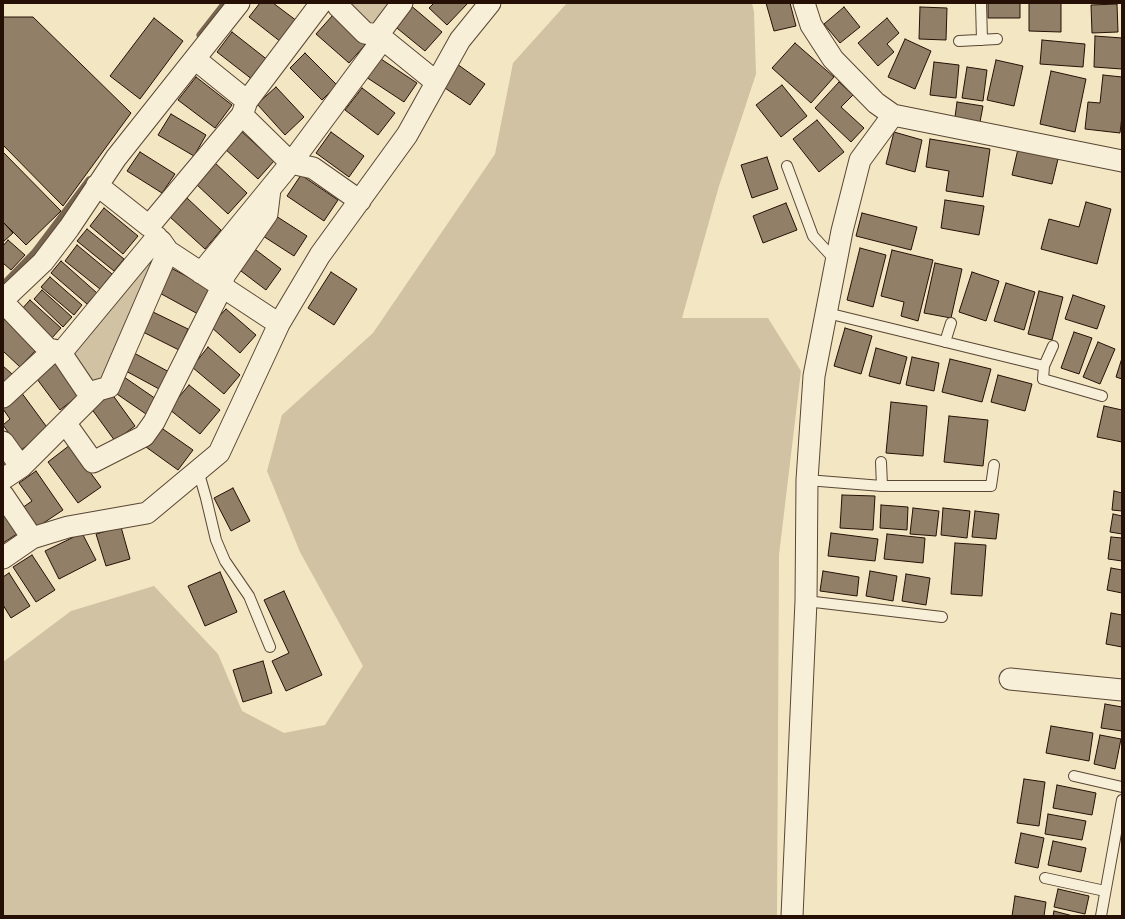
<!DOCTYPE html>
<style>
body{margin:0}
#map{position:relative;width:1125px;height:919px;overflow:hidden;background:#f3e6c2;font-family:"IM FELL Double Pica",serif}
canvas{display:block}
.frame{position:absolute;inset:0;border:4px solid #261006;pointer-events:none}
</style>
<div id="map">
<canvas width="1125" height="919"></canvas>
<div class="frame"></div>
</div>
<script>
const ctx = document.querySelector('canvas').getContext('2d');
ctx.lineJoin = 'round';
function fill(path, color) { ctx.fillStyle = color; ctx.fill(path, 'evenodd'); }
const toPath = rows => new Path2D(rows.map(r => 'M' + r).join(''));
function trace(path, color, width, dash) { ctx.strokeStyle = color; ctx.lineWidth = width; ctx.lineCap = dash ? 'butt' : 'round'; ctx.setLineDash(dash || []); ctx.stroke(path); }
fill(toPath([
 [343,3,395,3,377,28],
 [567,3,752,3,754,12,756,74,719,186,682,318,768,318,801,371,779,555,777,916,3,916,3,662,71,611,154,586,218,654,242,711,284,733,325,725,363,666,300,552,267,471,282,415,373,333,495,154,513,63],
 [149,254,158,263,104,378,90,384,67,352]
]), '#d0c2a2');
trace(toPath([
 [200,35,225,3],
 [3,285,34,253,89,180]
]), '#776550', 7);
const building = toPath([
 [260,3,273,3,297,21,281,42,249,17,260,3],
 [434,3,468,3,447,25,429,8,434,3],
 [766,3,790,3,796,26,774,31,766,3],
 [988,3,1020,3,1020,18,988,18,988,3],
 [1029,3,1061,3,1061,32,1029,31,1029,3],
 [409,4,442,32,425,51,392,24,409,4],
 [1117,4,1118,32,1092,33,1091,5,1117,4],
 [844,7,860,27,840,43,824,24,844,7],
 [920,7,947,8,946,40,919,39,920,7],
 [333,15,365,45,349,63,316,34,333,15],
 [3,17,33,17,131,113,63,206,3,145,3,17],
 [154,18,183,41,140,99,110,76,154,18],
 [887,18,899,33,887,44,894,52,878,66,858,43,887,18],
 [232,32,269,61,253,80,217,52,232,32],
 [1095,36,1122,38,1122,69,1094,67,1095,36],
 [905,39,931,51,915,89,888,77,905,39],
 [1042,40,1085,44,1083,67,1040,64,1042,40],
 [795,43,834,77,811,103,772,68,795,43],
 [305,53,337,85,322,100,290,68,305,53],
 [378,57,417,83,404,102,366,77,378,57],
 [996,60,1023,66,1014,106,987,100,996,60],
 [934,62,959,65,956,98,930,95,934,62],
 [457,64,485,84,470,105,442,86,457,64],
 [967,67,987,70,983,101,962,98,967,67],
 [1051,71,1086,79,1075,132,1040,124,1051,71],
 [1103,75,1122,77,1122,116,1120,133,1085,129,1088,102,1100,103,1103,75],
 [196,77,232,105,215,128,178,100,196,77],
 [839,82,853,95,841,107,864,128,851,142,815,108,839,82],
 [782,85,807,116,781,137,756,105,782,85],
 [276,87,304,117,285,135,257,104,276,87],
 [362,88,395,113,378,135,345,110,362,88],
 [957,102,983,106,980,122,955,117,957,102],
 [171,114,206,135,194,156,158,135,171,114],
 [817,120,844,152,819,172,793,139,817,120],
 [240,130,274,161,258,179,224,148,240,130],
 [331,132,364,156,349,177,316,153,331,132],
 [894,132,922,140,915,172,886,164,894,132],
 [930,139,990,149,983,197,946,191,949,171,926,167,930,139],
 [1018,149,1058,159,1052,184,1012,175,1018,149],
 [3,152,61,211,26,245,3,222,3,152],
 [140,152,175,174,162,193,127,171,140,152],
 [767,157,778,189,752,198,741,165,767,157],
 [214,162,247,193,228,214,195,183,214,162],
 [301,175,338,200,324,221,287,196,301,175],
 [187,198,221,230,205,249,170,217,187,198],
 [945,200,984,206,979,235,941,228,945,200],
 [1086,202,1111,209,1097,264,1041,249,1049,219,1079,227,1086,202],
 [786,203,797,230,763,243,753,216,786,203],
 [104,208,138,236,123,254,90,226,104,208],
 [862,213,917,227,911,250,856,236,862,213],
 [276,216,307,236,294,256,263,236,276,216],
 [3,222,13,233,3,242,3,222],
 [87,229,124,259,114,271,77,241,87,229],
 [8,240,25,255,11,270,3,263,3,246,8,240],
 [77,245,112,274,100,289,65,261,77,245],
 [252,247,281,269,266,290,237,268,252,247],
 [860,248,886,255,873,307,847,300,860,248],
 [892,250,933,260,918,321,901,316,904,302,881,296,892,250],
 [61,261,97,293,87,304,51,273,61,261],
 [935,263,962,269,951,318,924,313,935,263],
 [169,267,211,289,198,314,156,291,169,267],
 [331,272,357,289,334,325,308,308,331,272],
 [972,272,999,281,986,321,959,312,972,272],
 [50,277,82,305,74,315,41,287,50,277],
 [1006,283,1035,292,1024,330,994,321,1006,283],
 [42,290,72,317,63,327,34,299,42,290],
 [1039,291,1063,297,1052,340,1028,334,1039,291],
 [1073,295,1105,306,1097,329,1065,319,1073,295],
 [30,300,61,328,51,339,20,311,30,300],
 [226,309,256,335,240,353,210,326,226,309],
 [153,312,188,329,179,350,143,332,153,312],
 [5,319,37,349,20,367,3,351,3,321,5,319],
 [845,328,872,336,861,374,834,366,845,328],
 [1074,332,1092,338,1079,374,1061,368,1074,332],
 [1098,342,1115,349,1100,384,1083,377,1098,342],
 [208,347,240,375,224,394,192,367,208,347],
 [876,348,907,357,900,384,869,376,876,348],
 [134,353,171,373,161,390,124,370,134,353],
 [912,357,939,363,934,391,906,385,912,357],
 [1122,358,1122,379,1116,377,1122,358],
 [950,359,991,369,982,402,942,392,950,359],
 [54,360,79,395,60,410,34,375,54,360],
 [3,366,12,374,3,384,3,366],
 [998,375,1032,384,1025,411,991,402,998,375],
 [124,377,156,399,146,414,114,392,124,377],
 [189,385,220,410,200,434,169,409,189,385],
 [21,392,49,430,21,450,3,425,10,419,3,409,3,405,21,392],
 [112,394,135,426,115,441,91,408,112,394],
 [891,402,927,406,923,456,886,453,891,402],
 [1104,406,1122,410,1122,442,1097,437,1104,406],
 [949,416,988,420,983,466,944,462,949,416],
 [160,427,193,450,178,470,146,447,160,427],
 [70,445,101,487,78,503,48,462,70,445],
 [36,471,63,510,36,528,22,508,32,501,19,483,36,471],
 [233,488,250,521,231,531,214,498,233,488],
 [1114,491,1122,493,1122,511,1112,510,1114,491],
 [842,495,875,496,873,530,840,528,842,495],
 [881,505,908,507,907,530,880,528,881,505],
 [913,508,939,511,936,536,910,534,913,508],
 [943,508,970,511,967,538,941,535,943,508],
 [975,511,999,514,996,539,972,537,975,511],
 [3,513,17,534,3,543,3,513],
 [1113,514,1122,516,1122,534,1110,532,1113,514],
 [121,527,130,559,106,566,96,534,121,527],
 [82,533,96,560,59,579,45,551,82,533],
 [831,533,878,539,875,561,828,556,831,533],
 [887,534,925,538,923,563,884,559,887,534],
 [1111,537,1122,538,1122,561,1108,559,1111,537],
 [955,543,986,545,982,596,951,594,955,543],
 [32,555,55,590,36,602,13,567,32,555],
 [1111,568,1122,570,1122,593,1107,590,1111,568],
 [823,571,859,577,857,596,820,591,823,571],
 [870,571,897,576,893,601,866,596,870,571],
 [220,572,237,612,205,626,188,586,220,572],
 [9,573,30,606,11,618,3,605,3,577,9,573],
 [906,574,930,578,926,605,902,601,906,574],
 [284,591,322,675,286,691,272,661,289,653,264,600,284,591],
 [1111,613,1122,615,1122,647,1106,644,1111,613],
 [263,661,272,693,243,702,233,670,263,661],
 [1105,704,1122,707,1122,731,1101,728,1105,704],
 [1051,726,1093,733,1089,761,1046,753,1051,726],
 [1100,735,1121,739,1115,769,1094,764,1100,735],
 [1024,779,1045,782,1039,826,1017,823,1024,779],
 [1057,785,1096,793,1092,815,1053,808,1057,785],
 [1048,814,1086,821,1082,840,1045,834,1048,814],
 [1021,833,1044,838,1038,868,1015,863,1021,833],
 [1053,841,1086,848,1081,872,1048,865,1053,841],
 [1058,889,1089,896,1085,914,1054,907,1058,889],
 [1015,896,1046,902,1044,916,1012,916,1015,896],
 [1054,911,1073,916,1053,916,1054,911]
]);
fill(building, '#917f68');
trace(building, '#261006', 1);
const service = toPath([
 [981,3,982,40],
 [959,41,997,39],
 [787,166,813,236,836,261],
 [827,313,1044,366,1043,379,1102,396],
 [945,342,951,323],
 [1044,366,1053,346],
 [881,462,882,486,991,486,994,465],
 [198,470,206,498,216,540,225,561,249,596,270,647],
 [807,480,882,486],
 [806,601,942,617],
 [1074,776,1122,787],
 [1045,878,1105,891],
 [1101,916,1122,800]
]);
const minor = toPath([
 [321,3,247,101,242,115,291,163,383,39],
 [337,3,338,6,365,33,378,35],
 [402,3,378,35,436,82],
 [804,3,811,25,833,59,876,103,893,115,1122,161],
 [195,59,247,101],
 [97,185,149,226,242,115],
 [157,237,61,353,88,393,109,387,168,251],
 [161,241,168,251,279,324],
 [201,273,291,163,313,168,360,201],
 [3,300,43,262,69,228,116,158,239,3],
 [3,302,48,349,61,353],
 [3,397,54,350],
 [66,424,93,462,144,436,154,422,222,287,224,276,267,214,270,189],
 [3,442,21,467,97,391],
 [3,479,21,467],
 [3,495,32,538],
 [3,558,32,538,68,527,147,513,219,453,279,324,320,255,407,135,460,40,490,3],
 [1010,679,1122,690],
 [792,916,806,601,807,480,814,376,842,231,860,160,893,115]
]);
trace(service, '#594635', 12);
trace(minor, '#594635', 23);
trace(service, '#f7efd7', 10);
trace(minor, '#f7efd7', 21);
</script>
